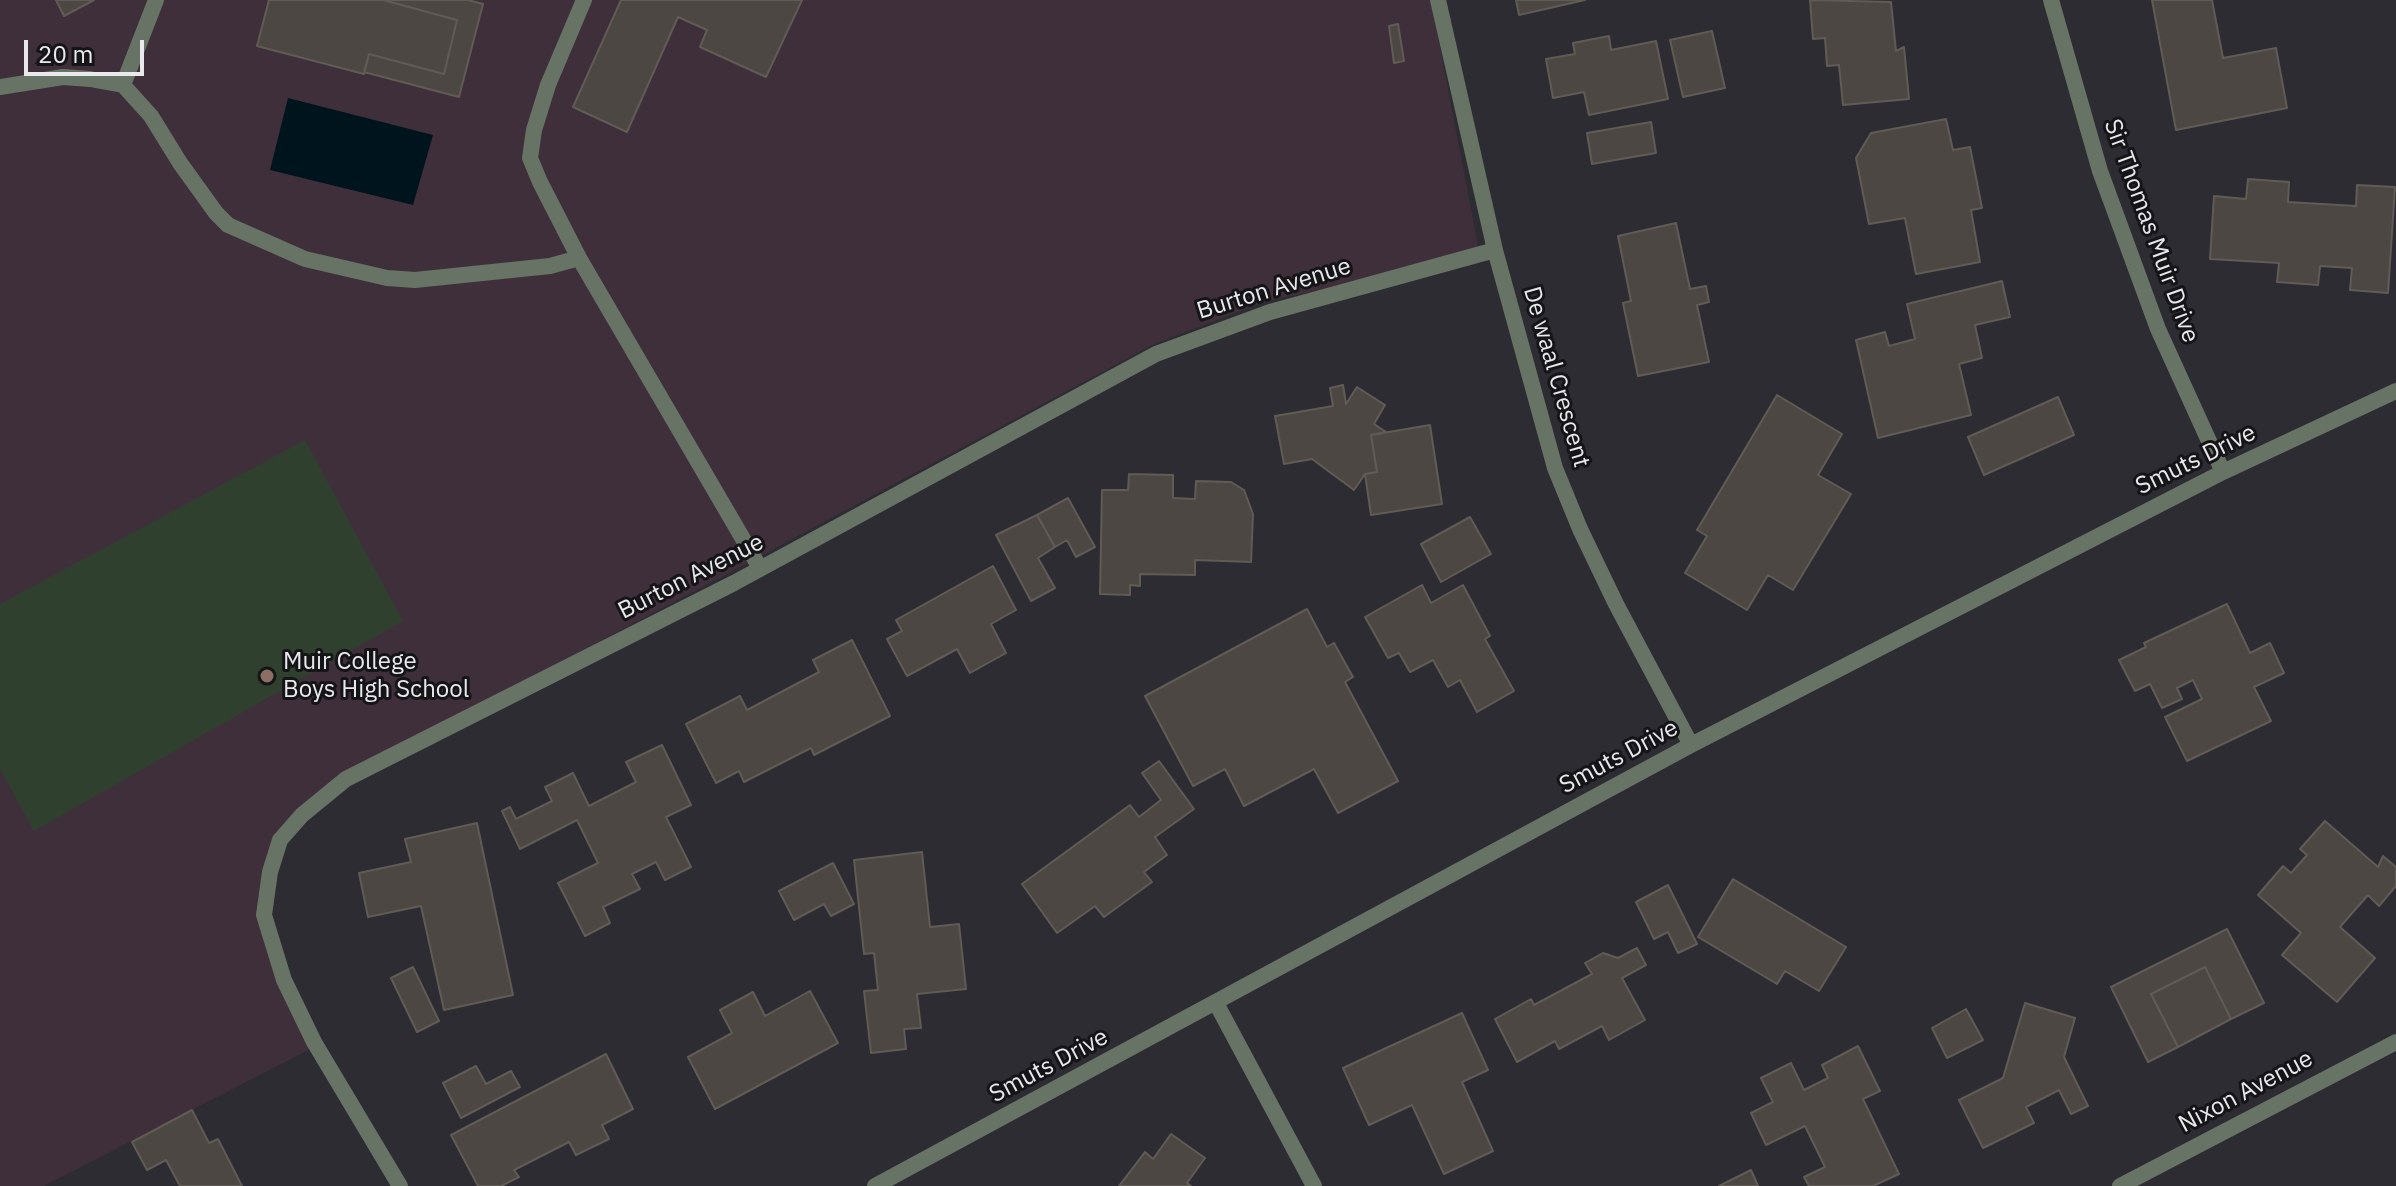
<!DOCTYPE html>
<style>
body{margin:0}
#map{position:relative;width:2396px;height:1186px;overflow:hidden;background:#2d2c33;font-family:"IBM Plex Sans",sans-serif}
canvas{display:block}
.scale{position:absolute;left:24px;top:40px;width:120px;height:36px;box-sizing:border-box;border:4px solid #e9e9ed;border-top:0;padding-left:10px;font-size:24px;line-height:28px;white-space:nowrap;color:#e9e9ed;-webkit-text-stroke:6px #151518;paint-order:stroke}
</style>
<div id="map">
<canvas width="2396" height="1186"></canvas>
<div class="scale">20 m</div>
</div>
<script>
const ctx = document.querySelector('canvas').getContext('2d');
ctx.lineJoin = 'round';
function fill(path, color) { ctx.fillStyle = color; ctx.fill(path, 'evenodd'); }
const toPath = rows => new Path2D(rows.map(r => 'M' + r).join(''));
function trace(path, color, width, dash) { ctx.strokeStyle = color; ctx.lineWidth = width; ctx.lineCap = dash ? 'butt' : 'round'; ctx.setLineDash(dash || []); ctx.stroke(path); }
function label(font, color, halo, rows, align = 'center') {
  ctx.font = font + ' "IBM Plex Sans",sans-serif'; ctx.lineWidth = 6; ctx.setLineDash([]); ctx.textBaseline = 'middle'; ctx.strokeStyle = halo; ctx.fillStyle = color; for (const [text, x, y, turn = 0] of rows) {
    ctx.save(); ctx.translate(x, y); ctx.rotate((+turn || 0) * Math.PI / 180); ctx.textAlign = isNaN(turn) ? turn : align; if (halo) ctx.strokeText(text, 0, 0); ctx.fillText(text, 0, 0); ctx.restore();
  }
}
fill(toPath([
 [0,0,1431,0,1480,257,1267,301,1154,344,731,572,339,779,279,836,265,902,283,970,318,1045,44,1186,0,1186]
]), '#3f2f3a');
fill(toPath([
 [305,440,403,621,34,831,0,769,0,604]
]), '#30402e');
fill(toPath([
 [288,98,433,135,413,205,270,170]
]), '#00141e');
const building = toPath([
 [56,0,94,0,64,16,56,0],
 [269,0,383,0,457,20,444,74,369,54,364,74,257,46,269,0],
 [383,0,468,0,483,4,459,97,364,72,369,54,444,74,457,20,383,0],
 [621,0,802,0,766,77,700,47,707,30,678,17,627,132,573,107,621,0],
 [1516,0,1585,0,1519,15,1516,0],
 [1810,0,1891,2,1896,51,1904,47,1909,99,1843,105,1839,65,1827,66,1825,38,1813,39,1810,0],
 [2152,0,2212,0,2223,58,2276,48,2287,108,2176,130,2152,0],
 [1398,24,1404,61,1394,63,1389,26,1398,24],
 [1712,31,1725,88,1683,97,1670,40,1712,31],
 [1609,36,1611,50,1656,41,1668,99,1589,115,1584,92,1553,98,1546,59,1575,54,1573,43,1609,36],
 [1946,119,1953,150,1970,147,1982,208,1971,210,1980,262,1916,274,1905,218,1869,224,1856,158,1871,133,1946,119],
 [1651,122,1656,153,1592,164,1587,133,1651,122],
 [2248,179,2289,182,2288,202,2356,206,2357,185,2395,187,2388,293,2350,290,2352,268,2320,266,2318,285,2277,282,2279,263,2210,259,2214,196,2246,199,2248,179],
 [1676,223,1690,289,1706,286,1709,302,1697,305,1709,362,1638,376,1623,303,1631,301,1618,236,1676,223],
 [2002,281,2010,317,1975,325,1982,358,1959,364,1971,415,1878,438,1856,340,1885,332,1889,346,1915,339,1907,304,2002,281],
 [1343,385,1346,404,1357,387,1385,405,1374,424,1386,432,1371,435,1377,472,1365,474,1354,490,1312,459,1284,464,1275,416,1333,406,1330,388,1343,385],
 [1777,395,1842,434,1818,475,1851,494,1793,590,1768,575,1747,610,1685,573,1707,536,1697,530,1777,395],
 [2058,397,2074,435,1984,475,1968,437,2058,397],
 [1430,425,1442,504,1371,515,1365,474,1377,472,1371,435,1430,425],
 [1129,474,1173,475,1173,498,1195,499,1196,481,1231,482,1244,490,1253,514,1251,562,1195,560,1195,575,1140,574,1140,586,1130,585,1130,595,1100,594,1102,490,1128,490,1129,474],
 [1068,498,1095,547,1076,557,1067,540,1055,547,1037,515,1068,498],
 [1037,515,1055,547,1038,558,1055,588,1031,601,996,535,1037,515],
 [1470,517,1491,554,1441,582,1421,544,1470,517],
 [993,566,1016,610,991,624,1006,653,970,673,957,649,907,676,887,639,902,631,896,620,993,566],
 [1422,585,1431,603,1463,585,1490,636,1485,639,1514,691,1477,712,1460,680,1448,687,1433,660,1410,672,1399,653,1388,658,1365,617,1422,585],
 [2227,604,2250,653,2270,643,2284,673,2254,687,2271,721,2187,761,2165,717,2202,699,2193,680,2177,688,2182,699,2162,708,2150,684,2135,691,2119,660,2146,647,2144,643,2227,604],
 [1307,609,1327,647,1334,643,1353,677,1345,682,1398,781,1338,813,1314,769,1244,806,1225,769,1193,786,1145,696,1307,609],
 [852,640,890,716,814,755,811,748,744,782,739,771,716,783,686,724,740,696,747,710,819,672,813,660,852,640],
 [662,745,691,805,666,817,691,867,665,880,656,862,632,874,640,889,603,907,610,923,585,936,558,883,598,863,577,820,520,849,502,811,510,807,516,819,552,801,545,787,573,773,589,806,636,782,626,762,662,745],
 [1159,761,1194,809,1155,837,1167,855,1144,872,1152,882,1104,917,1095,906,1057,933,1022,884,1130,805,1139,817,1161,800,1142,773,1159,761],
 [2325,821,2378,867,2383,856,2396,867,2396,886,2379,906,2368,895,2340,927,2375,958,2337,1002,2282,955,2301,933,2258,895,2283,866,2291,873,2307,855,2300,849,2325,821],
 [477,823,513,995,444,1010,421,906,368,917,359,873,411,862,405,839,477,823],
 [922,852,930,927,959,924,966,989,917,994,921,1028,904,1029,906,1049,871,1053,864,991,878,990,874,953,864,954,854,860,922,852],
 [833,863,854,904,831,916,824,904,794,920,779,891,833,863],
 [1733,879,1846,947,1819,991,1785,971,1777,984,1698,937,1733,879],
 [1668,885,1697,944,1678,953,1668,932,1654,939,1636,902,1668,885],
 [2227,929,2264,1003,2231,1019,2205,967,2151,994,2178,1047,2148,1062,2111,987,2227,929],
 [1637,948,1646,965,1622,978,1645,1020,1609,1040,1602,1026,1559,1049,1555,1041,1517,1062,1495,1019,1531,999,1534,1005,1592,974,1585,963,1603,953,1618,958,1637,948],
 [413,967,439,1021,417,1032,391,978,413,967],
 [2205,967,2231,1019,2178,1047,2151,994,2205,967],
 [810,991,838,1043,715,1109,688,1057,732,1033,720,1010,753,992,765,1016,810,991],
 [2025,1003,2075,1018,2064,1057,2088,1106,2071,1114,2059,1090,2026,1107,2034,1123,1983,1148,1959,1100,2003,1078,2025,1003],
 [1966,1009,1983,1040,1947,1058,1932,1028,1966,1009],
 [1462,1013,1488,1070,1462,1082,1493,1151,1444,1174,1412,1105,1369,1125,1343,1068,1462,1013],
 [1858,1046,1880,1091,1863,1099,1899,1174,1873,1186,1809,1186,1804,1177,1825,1167,1805,1126,1766,1145,1751,1113,1773,1102,1761,1078,1791,1063,1804,1090,1828,1078,1822,1065,1858,1046],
 [606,1054,633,1109,602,1125,609,1139,576,1155,569,1142,514,1170,519,1177,501,1186,478,1186,451,1135,606,1054],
 [476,1066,486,1084,511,1071,520,1087,461,1118,443,1083,476,1066],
 [192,1110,209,1143,218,1139,242,1186,180,1186,166,1160,147,1170,132,1142,192,1110],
 [1171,1134,1205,1158,1187,1183,1191,1186,1119,1186,1145,1152,1153,1159,1171,1134],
 [1751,1170,1758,1186,1719,1186,1751,1170]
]);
fill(building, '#4c4742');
trace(building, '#615b56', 2);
trace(toPath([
 [584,0,548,85,534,130,530,158,540,182,579,258,760,568],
 [123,85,156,0],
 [0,87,63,77,90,79,123,85,151,116,180,163,216,213,228,225,305,259,387,278,415,280,550,266,579,258]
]), '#677364', 16);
trace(toPath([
 [1438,0,1495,250,1555,468,1580,529,1616,604,1691,745],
 [2051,0,2100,171,2158,329,2223,472],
 [1216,1003,1314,1186],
 [400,1186,314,1042,284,980,264,915,270,872,280,840,302,815,346,779,734,583,1156,354,1270,312,1495,250],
 [875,1186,1691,745,2223,472,2396,391],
 [2120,1186,2396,1042]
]), '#677364', 16);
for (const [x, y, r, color] of [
 [267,676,8,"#8d6e63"]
]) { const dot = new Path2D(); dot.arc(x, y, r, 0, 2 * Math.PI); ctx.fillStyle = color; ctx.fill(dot); trace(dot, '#151518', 3); }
label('24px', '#e9e9ed', '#151518', [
 ["Sir Thomas Muir Drive",2151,231,70],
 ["Burton Avenue",1274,289,-17],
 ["De waal Crescent",1556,377,74],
 ["Smuts Drive",2196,460,-26],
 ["Burton Avenue",691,577,-27],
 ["Smuts Drive",1619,757,-28],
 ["Smuts Drive",1049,1066,-28],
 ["Nixon Avenue",2246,1092,-28]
]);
label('24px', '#e9e9ed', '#151518', [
 ["Muir College",283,662],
 ["Boys High School",283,690]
], 'left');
</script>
